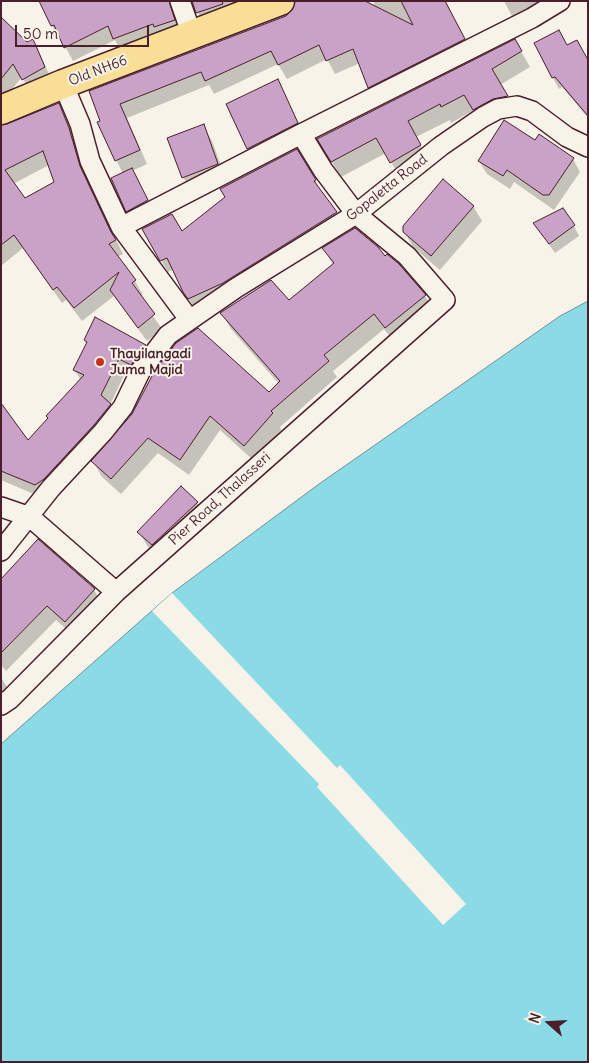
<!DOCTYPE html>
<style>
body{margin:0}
#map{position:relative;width:589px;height:1063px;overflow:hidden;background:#f7f3e8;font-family:Delius,sans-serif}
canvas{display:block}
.frame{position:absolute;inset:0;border:2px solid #4a1f2b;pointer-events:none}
.north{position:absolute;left:524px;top:998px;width:50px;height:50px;-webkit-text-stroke:4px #f7f3e8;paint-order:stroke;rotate:289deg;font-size:14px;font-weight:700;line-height:20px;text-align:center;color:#4a1f2b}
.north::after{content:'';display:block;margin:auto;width:18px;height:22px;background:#4a1f2b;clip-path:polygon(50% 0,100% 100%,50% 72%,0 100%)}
.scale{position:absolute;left:15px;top:25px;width:134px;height:22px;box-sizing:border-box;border:2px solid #4a1f2b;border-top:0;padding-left:6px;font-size:15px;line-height:18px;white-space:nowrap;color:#4a1f2b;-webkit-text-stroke:4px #f7f3e8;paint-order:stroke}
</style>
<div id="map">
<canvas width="589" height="1063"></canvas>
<div class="frame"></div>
<div class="north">N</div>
<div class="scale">50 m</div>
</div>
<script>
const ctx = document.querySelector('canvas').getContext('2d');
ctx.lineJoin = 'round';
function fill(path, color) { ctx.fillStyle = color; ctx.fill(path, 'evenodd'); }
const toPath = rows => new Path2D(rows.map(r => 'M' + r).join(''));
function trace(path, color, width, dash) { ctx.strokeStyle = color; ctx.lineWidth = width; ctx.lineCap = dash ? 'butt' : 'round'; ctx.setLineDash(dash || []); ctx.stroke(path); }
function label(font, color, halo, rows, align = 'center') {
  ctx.font = font + ' Delius,sans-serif'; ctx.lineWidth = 4; ctx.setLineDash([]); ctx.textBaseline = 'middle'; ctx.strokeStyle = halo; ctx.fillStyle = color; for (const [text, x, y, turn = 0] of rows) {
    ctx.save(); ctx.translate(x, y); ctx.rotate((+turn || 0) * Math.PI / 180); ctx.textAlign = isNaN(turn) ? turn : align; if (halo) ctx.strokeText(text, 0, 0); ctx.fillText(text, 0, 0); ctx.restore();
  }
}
const water = toPath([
 [588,301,588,1062,1,1062,1,744,172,593,319,484,560,316,588,301]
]);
fill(water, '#8bdbe7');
trace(water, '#71909c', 1);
fill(toPath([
 [172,593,337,768,340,765,466,904,443,925,317,787,319,784,152,611]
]), '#f7f3e8');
fill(toPath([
 [40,1,279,1,206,28,194,5,185,4,182,34,122,53,115,40,73,61,61,39,60,39,52,26],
 [360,1,375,5,373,1,446,1,472,53,377,101,369,87,360,63,335,74,327,59,287,79,278,64,214,94,209,85,127,118,147,164,132,171,153,211,133,221,127,211,123,174,99,123,102,122,90,92,286,17,293,11],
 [504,1,571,1,519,29],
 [1,19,27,44,33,41,40,54,52,81,31,93,22,77,1,103],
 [515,41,530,67,500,85,516,112,502,115,483,126,474,110,451,123,450,120,416,137,429,162,400,178,386,153,341,177,328,155],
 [567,46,588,61,588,118,562,87,559,89,553,78],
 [278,81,306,138,257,163,228,105],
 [58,104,77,143,87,181,123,254,117,257,135,281,143,295,140,297,162,329,147,341,114,296,82,321,66,300,62,303,23,248,1,266,1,126],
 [49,165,56,182,25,199,13,184],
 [203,126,212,141,226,179,192,192,183,177],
 [535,142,573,159,580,172,554,210,514,182,510,189,487,174,479,161],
 [315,180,321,192,342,224,196,310,184,292,174,269,168,272,143,230,181,233],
 [473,206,482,221,440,270,413,247,404,231],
 [535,224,574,226,579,236,555,253],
 [324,248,385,258,398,265,425,296,434,311,395,343,384,329,333,371,337,377,280,427,281,430,254,461,220,430,189,475,158,453,121,494,102,477,93,461,133,415,269,394,279,384,231,329,222,313,288,302,333,265],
 [85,340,146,345,153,358,139,377,126,371,110,405,117,418,43,498,1,480,1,405,28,442,81,381,75,370,87,344],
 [181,488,197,503,206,518,161,559,148,547,139,532],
 [38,541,94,590,103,605,74,636,56,620,6,671,1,665,1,579,2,580],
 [1,677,8,689,1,697]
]), '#0003');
const building = toPath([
 [39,1,169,1,175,20,154,27,153,24,113,39,108,26,64,48,54,25,51,26,39,1],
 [192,1,222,1,223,4,196,13,192,1],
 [295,1,365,1,413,25,401,1,445,1,465,39,368,88,353,49,326,61,319,45,278,65,271,51,205,81,201,72,120,104,140,150,115,161,97,122,100,121,89,91,286,16,292,10,295,1],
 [1,17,27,42,33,39,45,67,22,80,13,64,1,79,1,17],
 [559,30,567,45,577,40,588,60,588,116,555,77,552,78,534,43,559,30],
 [515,39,522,51,492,69,508,96,493,99,473,110,464,95,441,107,440,104,408,121,421,145,390,163,376,138,331,162,317,139,515,39],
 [278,79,298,123,247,149,226,104,278,79],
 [59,103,69,128,80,166,111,232,116,240,109,244,136,280,132,283,155,314,138,328,110,290,119,272,74,308,57,287,53,290,14,235,1,245,1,125,7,124,59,103],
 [43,151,54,182,25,198,5,170,43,151],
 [504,120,535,140,539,134,574,158,549,195,543,195,507,170,503,176,478,161,504,120],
 [204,124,218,164,182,178,167,138,204,124],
 [297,149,316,180,314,181,337,212,223,283,188,299,183,292,167,258,160,261,142,229,172,214,182,231,225,197,220,189,297,149],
 [132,168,148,200,126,212,111,178,132,168],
 [443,179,474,206,431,256,403,232,403,226,443,179],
 [563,208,575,225,549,244,533,223,563,208],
 [355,228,378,247,385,256,387,254,399,264,426,295,385,328,374,314,324,355,329,361,271,411,273,413,244,446,210,416,180,460,148,438,111,479,91,461,132,414,152,376,151,376,176,343,198,328,269,392,280,381,220,313,271,280,289,300,334,263,322,248,355,228],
 [95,317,146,345,131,365,119,359,101,395,111,404,94,425,44,479,35,485,1,471,1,403,28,440,48,418,46,416,84,375,73,370,87,342,84,340,95,317],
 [181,486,198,502,152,545,137,532,181,486],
 [38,539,95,589,65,622,47,606,1,653,1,579,38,539]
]);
fill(building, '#caa2c8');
trace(building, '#4a1f2b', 1);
const street = toPath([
 [180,1,192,35],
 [63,84,80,124,90,161,121,227,189,319],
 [301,134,532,18,560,1],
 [1,507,30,517,116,592],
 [1,551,51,488,103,432,123,407,141,370,168,335,236,288,356,214,441,146,483,117,498,109,517,106,532,111,567,137,588,147],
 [1,705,10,699,116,592,445,300,407,256,356,214,323,170,301,134,121,227]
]);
const primary = toPath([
 [1,110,63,84,280,1]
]);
trace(street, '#4a1f2b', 22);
trace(primary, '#4a1f2b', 31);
trace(street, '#f7f3e8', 19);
trace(primary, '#f9df96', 28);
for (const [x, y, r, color] of [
 [100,362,5,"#c8321e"]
]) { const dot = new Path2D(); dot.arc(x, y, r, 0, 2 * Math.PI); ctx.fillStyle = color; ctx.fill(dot); trace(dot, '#f7f3e8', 2); }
label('14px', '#4a1f2b', '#f7f3e8', [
 ["Old NH66",98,71,-21],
 ["Gopaletta Road",387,188,-38],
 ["Pier Road, Thalasseri",220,499,-42]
]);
label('bold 14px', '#4a1f2b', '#f7f3e8', [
 ["Thayilangadi",110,354],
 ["Juma Majid",110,370]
], 'left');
</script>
